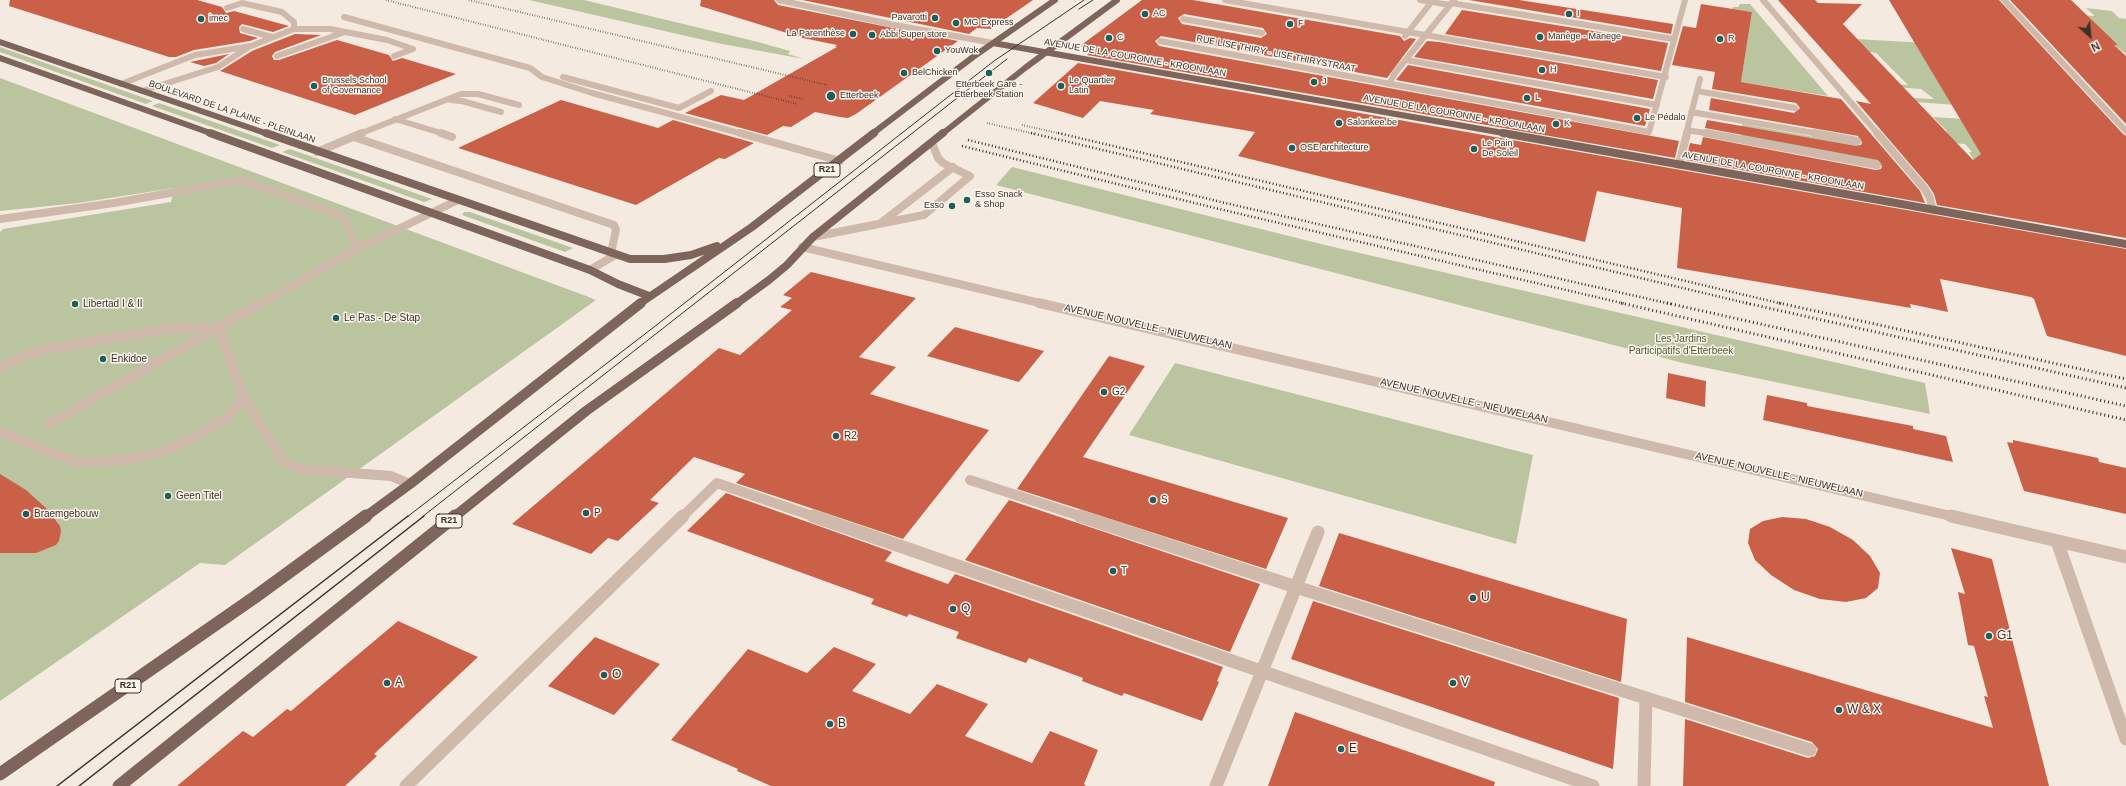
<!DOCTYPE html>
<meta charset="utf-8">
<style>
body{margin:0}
#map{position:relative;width:2126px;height:786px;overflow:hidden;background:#f4eae0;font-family:Arial,sans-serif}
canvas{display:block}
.north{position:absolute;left:2070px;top:16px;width:40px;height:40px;-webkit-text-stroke:3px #fbf4ed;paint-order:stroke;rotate:153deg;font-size:11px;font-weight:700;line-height:16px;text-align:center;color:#3b2f2a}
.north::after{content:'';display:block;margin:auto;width:14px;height:18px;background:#3b2f2a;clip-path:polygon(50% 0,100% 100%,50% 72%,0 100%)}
</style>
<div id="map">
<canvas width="2126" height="786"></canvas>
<div class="north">N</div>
</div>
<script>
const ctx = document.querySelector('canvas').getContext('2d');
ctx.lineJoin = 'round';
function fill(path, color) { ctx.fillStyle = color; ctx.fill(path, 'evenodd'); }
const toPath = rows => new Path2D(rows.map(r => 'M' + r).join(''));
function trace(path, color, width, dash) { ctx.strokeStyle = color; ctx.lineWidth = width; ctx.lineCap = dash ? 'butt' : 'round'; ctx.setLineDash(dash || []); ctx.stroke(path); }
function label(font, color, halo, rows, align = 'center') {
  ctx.font = font + ' Arial,sans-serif'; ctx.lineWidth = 3; ctx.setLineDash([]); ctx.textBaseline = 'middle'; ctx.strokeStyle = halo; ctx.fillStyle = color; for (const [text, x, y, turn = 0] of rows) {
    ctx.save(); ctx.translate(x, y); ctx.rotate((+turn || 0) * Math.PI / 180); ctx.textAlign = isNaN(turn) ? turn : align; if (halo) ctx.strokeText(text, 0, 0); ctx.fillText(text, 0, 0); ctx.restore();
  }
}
fill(toPath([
 [529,0,584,0,758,42,790,51,788,54,804,59,717,43],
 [1740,4,1750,4,1828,96,1741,82,1752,12,1732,9,1733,7,1738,7],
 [2086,8,2112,11,2119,18,2126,19,2126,54,2114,45,2118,45,2112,39,2108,39,2079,15,2095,16],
 [1856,39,1943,44,2030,111,1975,162,1969,152,1972,152,1965,144,1952,143,1946,131,1947,131,1933,117,1982,120,1969,106,1915,102,1911,98,1934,99,1921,89,1894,87,1891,84,1908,85,1876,53,1869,52],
 [0,47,153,101,146,104,0,52],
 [0,78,586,296,596,300,225,565,200,563,0,701,0,232,3,229,171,202,174,188,78,203,0,211],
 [159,103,280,145,272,148,152,106],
 [1742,124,1870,147,1885,165,1741,138],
 [290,149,432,199,433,199,424,202,282,152],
 [1012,167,1325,245,1925,383,1930,414,1683,363,996,185],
 [464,212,470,212,573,248,565,252,462,215],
 [1175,363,1533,455,1516,544,1129,435]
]), '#bac59f');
fill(toPath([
 [10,0,197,0,222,7,226,13,234,11,289,26,273,32,242,24,239,27,240,33,258,38,250,41,194,50,176,57,169,57,9,6],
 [701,0,774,0,778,5,958,41,856,114,848,118,840,117,815,112,791,127,783,126,767,135,685,113,721,95,744,100,837,47,835,47,837,45,803,38,700,6],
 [802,0,1033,0,991,29,977,28,969,34],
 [1142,0,1193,0,1400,36,1404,41,1410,38,1416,39,1387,78,1161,36,1155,41,1159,46,1679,141,1675,158,1087,55,1094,48,1080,46],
 [1184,14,1263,28,1267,34,1261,38,1182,24,1178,18],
 [1469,0,1519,0,1673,24,1671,34],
 [1778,0,1815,0,1818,3,1862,4,1843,24,1973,160,1981,154,1889,0,1999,0,2123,134,2126,136,2126,238,1937,205,1934,194,1928,185,1856,101,1871,104],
 [2010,0,2071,0,2118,45,2114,45,2126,56,2126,124],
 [1701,4,1752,12,1741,82,1841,99,1920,191,1925,203,1686,160,1690,143,1701,145,1703,137,1876,170,1881,169,1882,166,1878,160,1705,128,1707,120,1856,146,1861,145,1862,142,1858,136,1709,110,1711,98,1794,113,1800,108,1796,103,1712,89,1715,72,1672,65,1683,26,1696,28],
 [1462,10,1668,43,1661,71,1445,34],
 [295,34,321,35,275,52,272,56,274,60,279,60,337,40,389,55,393,61,402,58,456,74,355,115,220,71,252,51],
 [1427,41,1439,42,1658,80,1653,99,1414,57],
 [229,54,216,63,204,66,190,62],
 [1078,63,2126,249,2126,356,2047,336,2034,299,2031,297,1940,279,1948,312,1910,304,1911,308,1677,268,1682,208,1597,191,1585,242,1238,156,1255,132,1150,114,1154,110,1100,101,1083,118,1033,103],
 [1408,65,1650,109,1645,126,1396,80],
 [561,100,658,128,673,120,754,143,725,159,719,158,636,205,458,148],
 [811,272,916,298,859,357,896,367,870,394,989,430,903,539,736,483,745,474,694,457,650,500,659,503,618,541,608,538,591,554,512,524,719,348,740,355,792,310,780,307,792,298,783,295],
 [955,327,1044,351,1019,382,927,356],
 [1109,356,1145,366,1083,457,1288,518,1266,569,1017,489],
 [1668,373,1706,381,1705,407,1666,398],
 [1767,395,1807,403,1807,406,1913,426,1913,429,1946,436,1953,462,1763,420],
 [2013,440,2098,458,2099,462,2126,468,2126,514,2024,491,2007,442,2013,443],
 [0,474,26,490,47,509,60,526,61,531,59,541,56,545,36,553,0,553],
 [726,493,892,552,885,561,948,584,955,574,1223,667,1217,681,1219,682,1202,721,1124,693,1122,696,1082,681,1083,678,1029,658,1026,663,956,638,959,632,909,614,907,617,871,604,874,599,687,531],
 [1009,500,1260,584,1230,652,965,560],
 [1782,517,1806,519,1830,527,1853,540,1870,556,1880,573,1878,588,1866,598,1846,602,1820,599,1794,590,1771,575,1755,560,1748,543,1750,529,1763,521],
 [1339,533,1627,619,1621,682,1319,586],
 [1951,548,1992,559,2049,786,1683,786,1685,719,1808,758,1815,756,1818,749,1812,742,1685,702,1687,637,1993,728,1984,696,1988,697,1974,646,1968,645,1958,592,1965,594],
 [1313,601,1619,698,1613,769,1291,659],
 [398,621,478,657,374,754,377,756,345,786,177,786,243,731,253,737,287,709,291,711],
 [595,637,660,664,614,715,548,686],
 [834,647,876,664,852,691,910,714,937,684,988,704,965,736,1032,763,1050,731,1098,750,1084,784,1086,786,771,786,737,771,738,769,671,740,748,649,807,673],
 [1295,712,1495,782,1494,786,1268,786]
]), '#cb6048');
trace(toPath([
 [779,0,895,25,993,43],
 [1225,0,1666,77],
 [1420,0,1450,5],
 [1763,0,1878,134],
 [2004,0,2126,131],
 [1451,3,1673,39],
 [344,17,530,68,542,77,592,93,743,134],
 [1183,19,1262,33],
 [243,29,272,37],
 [294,29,330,29,387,40,413,49,394,56],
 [1405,36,1433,0],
 [1160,41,1649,132,1685,0],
 [277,56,345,32],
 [1406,60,1657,105],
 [563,77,679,108,711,91],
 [121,84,195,55,251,46,294,29,294,22,282,12,242,3,227,8],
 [1389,84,1395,73,1454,0],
 [142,91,218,67,249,47],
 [1697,91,1795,108],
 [451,100,462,101,501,112],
 [1691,112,1820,134],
 [395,119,444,134],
 [1687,130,1711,134],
 [359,134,461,94,478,94,519,105],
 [1686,134,1700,79]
]), '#ceb9ab', 6);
trace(toPath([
 [441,133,452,137],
 [740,133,840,161],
 [1706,133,1877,165],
 [1814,133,1857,141],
 [1877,133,1924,188,1929,196,1933,210],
 [354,137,614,225,616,230,611,253],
 [317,152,362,133],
 [1679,165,1687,133],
 [0,219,114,203,242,180,343,216,357,249],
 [881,223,953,167],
 [813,237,924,215,970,176,943,163,938,158,932,143],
 [802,247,1044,304],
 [590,270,615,255],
 [260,304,357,249,458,200]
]), '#ceb9ab', 8);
trace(toPath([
 [261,303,218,327,244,397,282,460,298,469,391,476,410,484],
 [1039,303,1955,517],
 [0,368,37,351,167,329,218,327],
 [49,424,217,328],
 [0,432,76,462,106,462,136,458,167,450,198,436,227,417,244,397],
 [970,480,1083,517],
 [682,517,717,483,815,517]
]), '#ceb9ab', 10);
trace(toPath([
 [813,516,1593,786],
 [1080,516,1296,587,1810,750],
 [1951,516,2126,557],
 [2057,541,2126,739],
 [406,786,683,516],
 [1216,786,1318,532],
 [1644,786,1646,698]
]), '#ceb9ab', 13);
trace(toPath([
 [0,42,268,134],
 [993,43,1509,134],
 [0,58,213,134],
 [872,134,973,57,1055,0],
 [942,134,1025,68,1117,0]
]), '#7e655b', 6);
trace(toPath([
 [210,133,590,270,618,284,649,296],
 [266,133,630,259,664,259,691,255,717,246],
 [1503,133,2126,244],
 [639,304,752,227,874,133],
 [736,304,769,280,787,265,813,237,943,133]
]), '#7e655b', 8);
trace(toPath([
 [365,517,410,484,641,303],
 [454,517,586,411,737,303]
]), '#7e655b', 10);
trace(toPath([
 [0,774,255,597,366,516],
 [119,786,455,516]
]), '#7e655b', 13);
trace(toPath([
 [1079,9,1093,0],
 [407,517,654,327,994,61,1084,0],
 [422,517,1007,59]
]), '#3b2f2a', 1);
trace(toPath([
 [57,786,408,516],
 [79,786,424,516]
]), '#3b2f2a', 1.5);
trace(toPath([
 [386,0,797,104],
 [469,0,827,85],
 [789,96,804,99],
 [987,123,1035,134],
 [1022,125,1062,134]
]), '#3b2f2a', 2, [0.5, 2]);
trace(toPath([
 [1031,133,1750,304],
 [1058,133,1783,304],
 [968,140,1225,203,1671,304],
 [962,146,1219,209,1626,304]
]), '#3b2f2a', 2.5, [1, 2.5]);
trace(toPath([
 [1621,303,2126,420],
 [1667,303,2126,406],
 [1746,303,2126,388],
 [1779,303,2126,379]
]), '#3b2f2a', 3, [1, 3]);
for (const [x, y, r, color] of [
 [1145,14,4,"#1d5f5f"],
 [1569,14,4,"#1d5f5f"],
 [935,18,4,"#1d5f5f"],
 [201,19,4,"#1d5f5f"],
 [956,23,4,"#1d5f5f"],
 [1290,24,4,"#1d5f5f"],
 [853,34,4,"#1d5f5f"],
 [872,35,4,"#1d5f5f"],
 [1540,37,4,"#1d5f5f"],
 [1109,38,4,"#1d5f5f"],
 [1720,39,4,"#1d5f5f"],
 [937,51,4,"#1d5f5f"],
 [1542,70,4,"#1d5f5f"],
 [904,73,4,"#1d5f5f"],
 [989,73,4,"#1d5f5f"],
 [1314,82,4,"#1d5f5f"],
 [314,86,4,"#1d5f5f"],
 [1061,86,4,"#1d5f5f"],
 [831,96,5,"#1d5f5f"],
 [1527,98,4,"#1d5f5f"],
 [1637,118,4,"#1d5f5f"],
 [1339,123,4,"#1d5f5f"],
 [1556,124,4,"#1d5f5f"],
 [1292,148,4,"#1d5f5f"],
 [1474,149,4,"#1d5f5f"],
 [967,200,4,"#1d5f5f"],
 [952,206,4,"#1d5f5f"],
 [75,304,4,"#1d5f5f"],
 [336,318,4,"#1d5f5f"],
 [103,359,4,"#1d5f5f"],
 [1104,392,4,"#1d5f5f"],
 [836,436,4,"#1d5f5f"],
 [168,496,4,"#1d5f5f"],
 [1153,500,4,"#1d5f5f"],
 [586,513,4,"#1d5f5f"],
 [26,514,4,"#1d5f5f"],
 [1113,571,4,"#1d5f5f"],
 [1473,598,4,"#1d5f5f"],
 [953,609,4,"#1d5f5f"],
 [1989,636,4,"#1d5f5f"],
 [604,675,4,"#1d5f5f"],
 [387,683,4,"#1d5f5f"],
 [1453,683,4,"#1d5f5f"],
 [1839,710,4,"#1d5f5f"],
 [830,724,4,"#1d5f5f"],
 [1341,749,4,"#1d5f5f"]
]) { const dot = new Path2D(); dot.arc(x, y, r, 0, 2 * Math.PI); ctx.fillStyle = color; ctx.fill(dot); trace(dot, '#fbf4ed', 1.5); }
label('9px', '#3b2f2a', '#fbf4ed', [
 ["AC",1153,14],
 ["I",1577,14],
 ["Pavarotti",927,18,"right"],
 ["imec",209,19],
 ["MG Express",964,23],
 ["F",1298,24],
 ["La Parenthèse",845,34,"right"],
 ["Abbi Super store",880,35],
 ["Manège - Manege",1548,37],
 ["C",1117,38],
 ["R",1728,39],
 ["YouWok",945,51],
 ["H",1550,70],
 ["BelChicken",912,73],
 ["Brussels School",322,81],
 ["of Governance",322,91],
 ["Le Quartier",1069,81],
 ["Latin",1069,91],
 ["J",1322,82],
 ["Etterbeek Gare -",989,85,"center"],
 ["Etterbeek Station",989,95,"center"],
 ["Etterbeek",840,96],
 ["L",1535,98],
 ["Le Pédalo",1645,118],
 ["Salonkee.be",1347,123],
 ["K",1564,124],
 ["Le Pain",1482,144],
 ["De Soleil",1482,154],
 ["OSE architecture",1300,148],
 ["Esso Snack",975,195],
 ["& Shop",975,205],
 ["Esso",944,206,"right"]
], 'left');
label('9px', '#3b2f2a', '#fbf4ed', [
 ["RUE LISE THIRY - LISE THIRYSTRAAT",1276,54,11],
 ["AVENUE DE LA COURONNE - KROONLAAN",1135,58,10],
 ["BOULEVARD DE LA PLAINE - PLEINLAAN",232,112,19],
 ["AVENUE DE LA COURONNE - KROONLAAN",1454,114,10],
 ["AVENUE DE LA COURONNE - KROONLAAN",1773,171,10]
]);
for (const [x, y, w] of [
 [827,170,26],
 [449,521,26],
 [128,686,26]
]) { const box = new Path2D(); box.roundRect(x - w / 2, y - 7, w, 14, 3); ctx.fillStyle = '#fbf4ed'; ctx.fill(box); trace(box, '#3b2f2a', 1); }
label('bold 9px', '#3b2f2a', null, [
 ["R21",827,170],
 ["R21",449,521],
 ["R21",128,686]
]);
label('10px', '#3b2f2a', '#fbf4ed', [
 ["Libertad I & II",83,304],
 ["Le Pas - De Stap",344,318],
 ["Enkidoe",111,359],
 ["G2",1112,392],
 ["R2",844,436],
 ["Geen Titel",176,496],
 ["S",1161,500],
 ["P",594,513],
 ["Braemgebouw",34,514],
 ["T",1121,571]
], 'left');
label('10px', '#3b2f2a', '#fbf4ed', [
 ["AVENUE NOUVELLE - NIEUWELAAN",1148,327,13],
 ["AVENUE NOUVELLE - NIEUWELAAN",1464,401,13],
 ["AVENUE NOUVELLE - NIEUWELAAN",1779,475,13]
]);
label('10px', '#4d5b2d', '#fbf4ed', [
 ["Les Jardins",1681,339],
 ["Participatifs d'Etterbeek",1681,351]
]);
label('12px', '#3b2f2a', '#fbf4ed', [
 ["U",1481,598],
 ["Q",961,609],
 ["G1",1997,636],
 ["O",612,675],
 ["A",395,683],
 ["V",1461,683],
 ["W & X",1847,710],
 ["B",838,724],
 ["E",1349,749]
], 'left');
</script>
